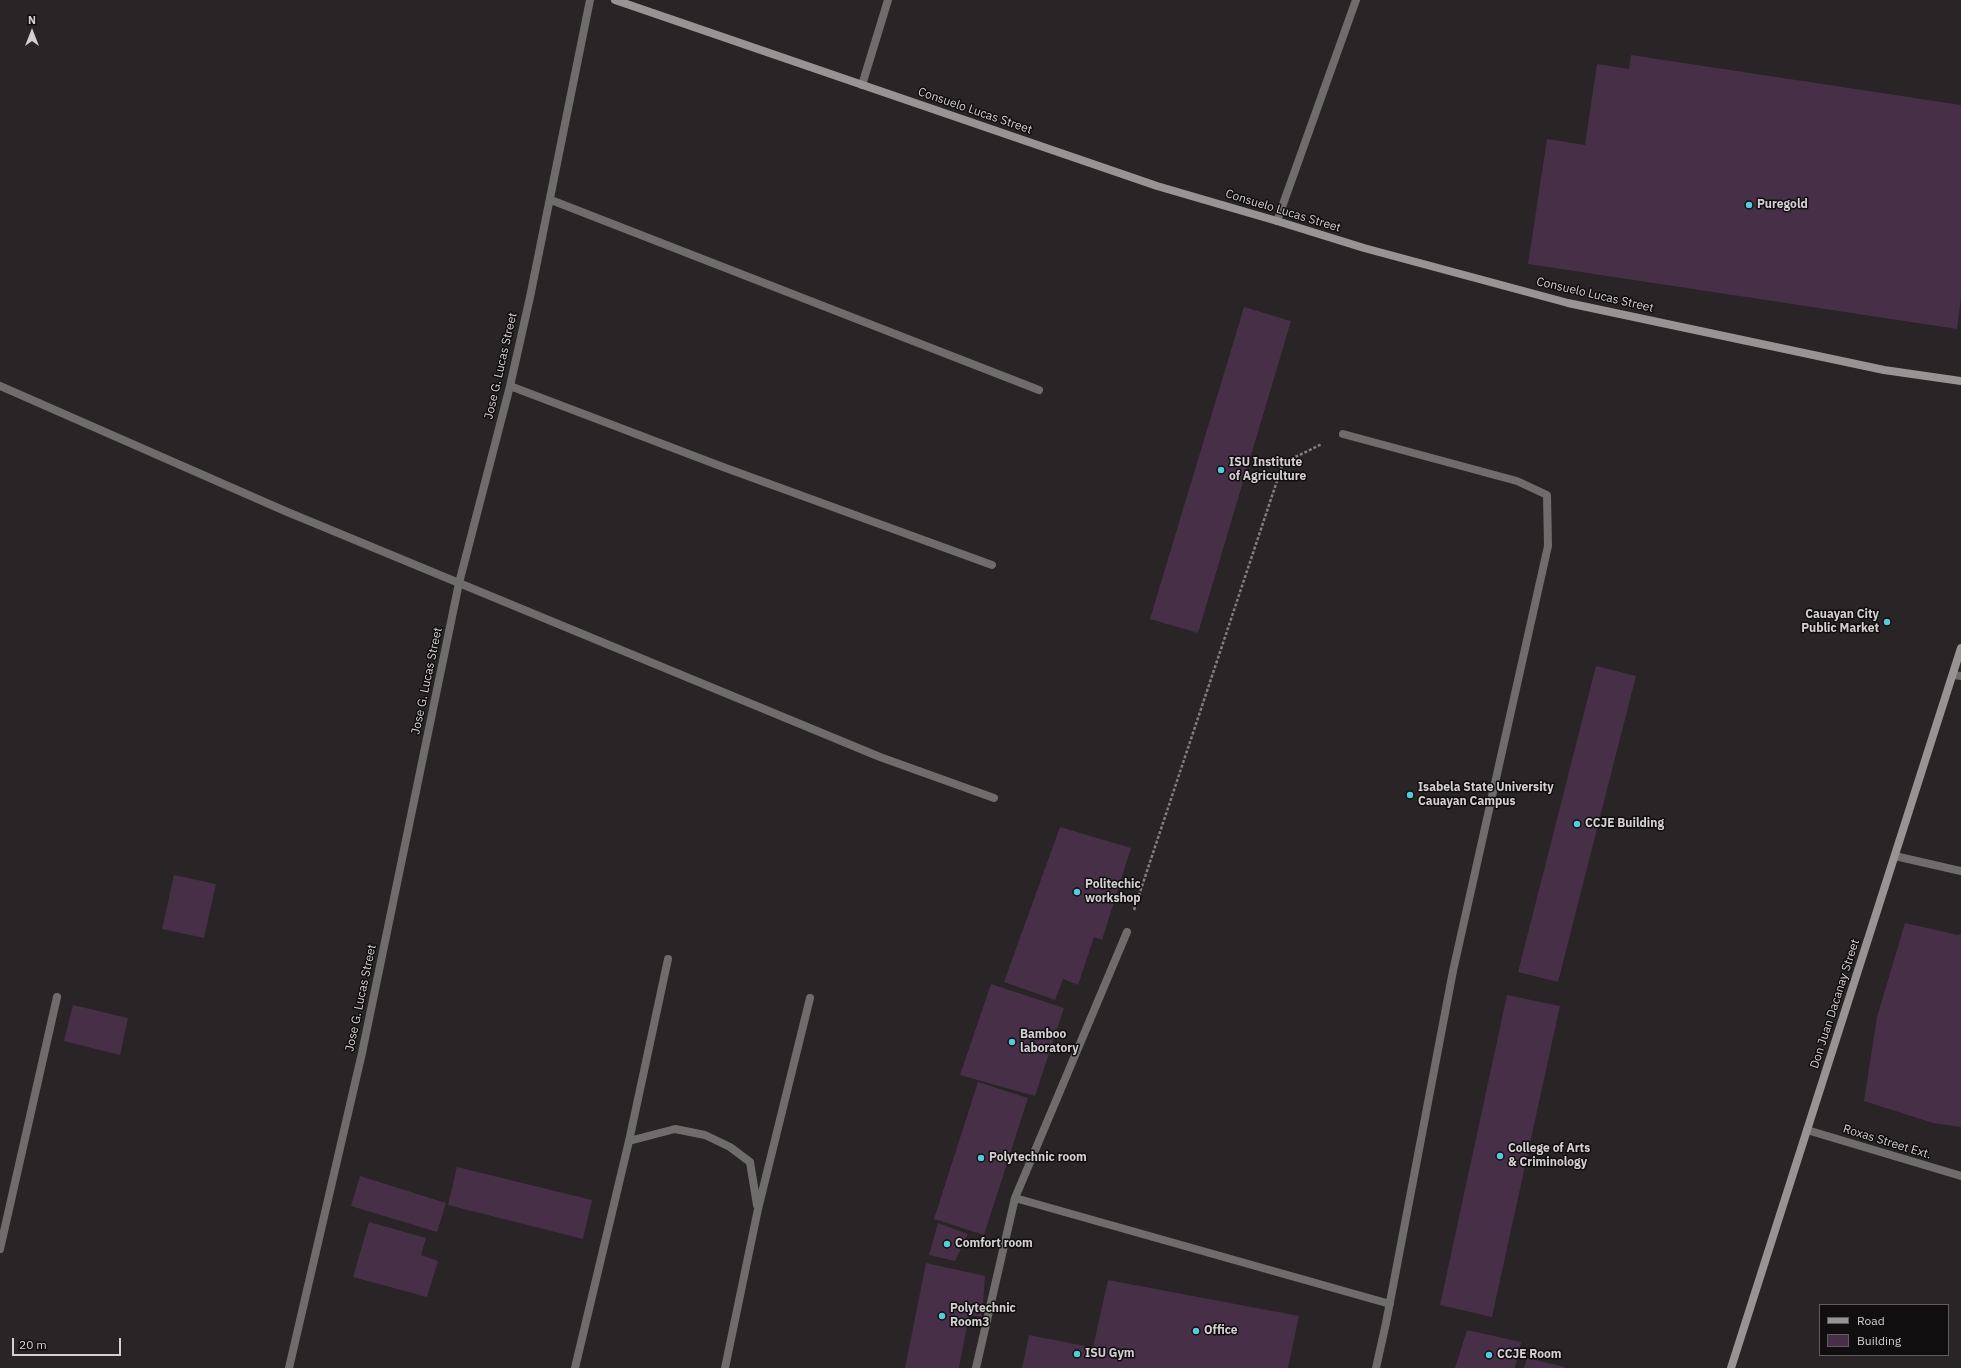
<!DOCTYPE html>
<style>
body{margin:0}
#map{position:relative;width:1961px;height:1368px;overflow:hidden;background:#292425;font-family:"IBM Plex Sans",sans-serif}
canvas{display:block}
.legend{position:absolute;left:1819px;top:1304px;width:130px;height:52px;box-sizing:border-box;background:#100e0e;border:1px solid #5e5c5c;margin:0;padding:5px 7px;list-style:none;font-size:12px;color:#d4d0d1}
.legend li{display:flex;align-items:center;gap:8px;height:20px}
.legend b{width:20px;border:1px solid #5e5c5c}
.north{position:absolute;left:12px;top:12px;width:40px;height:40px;-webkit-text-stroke:3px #100e0e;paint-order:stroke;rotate:0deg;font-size:11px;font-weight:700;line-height:16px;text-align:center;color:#d4d0d1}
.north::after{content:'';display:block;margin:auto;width:14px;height:18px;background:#d4d0d1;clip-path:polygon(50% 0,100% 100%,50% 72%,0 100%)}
.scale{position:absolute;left:12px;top:1338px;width:109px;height:18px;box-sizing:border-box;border:2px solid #d4d0d1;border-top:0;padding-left:5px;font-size:12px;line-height:14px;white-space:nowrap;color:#d4d0d1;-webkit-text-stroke:3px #100e0e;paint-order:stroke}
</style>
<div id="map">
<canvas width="1961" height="1368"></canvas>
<ul class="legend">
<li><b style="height:5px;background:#999494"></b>Road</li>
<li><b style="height:11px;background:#462f47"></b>Building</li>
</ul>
<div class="north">N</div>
<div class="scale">20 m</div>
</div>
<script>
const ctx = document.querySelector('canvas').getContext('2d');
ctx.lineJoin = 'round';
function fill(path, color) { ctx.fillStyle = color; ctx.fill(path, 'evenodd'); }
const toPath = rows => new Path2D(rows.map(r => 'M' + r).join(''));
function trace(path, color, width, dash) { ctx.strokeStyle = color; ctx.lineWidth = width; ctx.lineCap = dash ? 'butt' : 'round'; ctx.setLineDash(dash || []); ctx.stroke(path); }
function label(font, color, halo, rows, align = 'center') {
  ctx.font = font + ' "IBM Plex Sans",sans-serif'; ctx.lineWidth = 3; ctx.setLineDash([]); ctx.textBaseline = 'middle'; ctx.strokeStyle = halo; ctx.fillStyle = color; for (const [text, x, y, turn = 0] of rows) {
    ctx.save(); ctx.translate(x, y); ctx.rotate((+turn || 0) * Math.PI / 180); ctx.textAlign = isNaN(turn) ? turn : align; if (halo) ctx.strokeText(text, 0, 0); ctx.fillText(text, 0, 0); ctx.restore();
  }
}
fill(toPath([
 [1631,55,1961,105,1961,299,1957,329,1528,264,1547,139,1585,145,1597,64,1629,69],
 [1244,307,1291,321,1198,633,1150,619],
 [1596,666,1636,676,1558,982,1518,972],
 [1060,827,1131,848,1102,940,1094,937,1078,985,1063,979,1055,1000,1004,982],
 [174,875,216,884,204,938,162,929],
 [1905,923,1958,935,1961,934,1961,1127,1933,1123,1864,1101,1877,1017],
 [991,984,1064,1008,1035,1096,960,1075],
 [1507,995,1560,1006,1492,1317,1440,1305],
 [73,1005,128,1018,120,1055,64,1041],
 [978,1082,1028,1098,984,1235,934,1219],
 [457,1167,592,1200,583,1239,448,1205],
 [360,1176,446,1203,437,1232,351,1206],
 [369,1222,426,1238,421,1255,438,1261,427,1297,353,1277],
 [938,1223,968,1234,955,1261,929,1255],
 [926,1263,985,1276,982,1317,969,1315,959,1368,905,1368],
 [1108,1280,1299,1316,1288,1368,1022,1368,1029,1335,1100,1349,1093,1347],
 [1467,1330,1521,1342,1515,1368,1455,1368],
 [1527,1358,1565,1367,1565,1368,1524,1368]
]), '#462f47');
trace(toPath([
 [1134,910,1283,463,1322,444]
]), '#827d7e', 2.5, [3, 2]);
trace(toPath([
 [862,85,888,0],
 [1343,434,1517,481,1547,495,1548,546,1453,971,1386,1323,1376,1368],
 [1953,675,1961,676],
 [1895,856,1961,871],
 [1015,1198,1390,1304],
 [976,1368,1015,1198,1127,932]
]), '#6f6c6c', 8);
trace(toPath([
 [551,200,1039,390],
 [1277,221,1356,0],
 [0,386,285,511,459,583,880,757,994,798],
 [510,386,723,467,992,565],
 [1807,1130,1961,1176],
 [629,1141,675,1129,705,1135,730,1147,750,1162,757,1205],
 [0,1249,57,997],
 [289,1368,362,1053,459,583,510,386,530,297,590,0],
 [575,1368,629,1141,668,959],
 [725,1368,758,1209,810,998]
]), '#6f6c6c', 8);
trace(toPath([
 [615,0,1157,186,1277,221,1364,248,1568,303,1884,370,1961,381],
 [1731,1368,1961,648]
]), '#999494', 8);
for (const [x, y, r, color] of [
 [1749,205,4,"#53cbda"],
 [1221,470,4,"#53cbda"],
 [1887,622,4,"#53cbda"],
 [1410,795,4,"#53cbda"],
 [1577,824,4,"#53cbda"],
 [1077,892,4,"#53cbda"],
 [1012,1042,4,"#53cbda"],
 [1500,1156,4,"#53cbda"],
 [981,1158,4,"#53cbda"],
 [947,1244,4,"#53cbda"],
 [942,1316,4,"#53cbda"],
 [1196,1331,4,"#53cbda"],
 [1077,1354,4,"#53cbda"],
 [1489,1355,4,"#53cbda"]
]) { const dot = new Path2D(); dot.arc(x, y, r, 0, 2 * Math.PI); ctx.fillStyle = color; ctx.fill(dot); trace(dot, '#100e0e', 1.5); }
label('12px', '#d4d0d1', '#100e0e', [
 ["Consuelo Lucas Street",975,111,19],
 ["Consuelo Lucas Street",1283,211,17],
 ["Consuelo Lucas Street",1595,295,13],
 ["Jose G. Lucas Street",501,366,-77],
 ["Jose G. Lucas Street",427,681,-78],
 ["Jose G. Lucas Street",361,998,-78],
 ["Don Juan Dacanay Street",1835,1004,-72],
 ["Roxas Street Ext.",1887,1142,17]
]);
label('bold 12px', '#d4d0d1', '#100e0e', [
 ["Puregold",1757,205],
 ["ISU Institute",1229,463],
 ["of Agriculture",1229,477],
 ["Cauayan City",1879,615,"right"],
 ["Public Market",1879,629,"right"],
 ["Isabela State University",1418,788],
 ["Cauayan Campus",1418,802],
 ["CCJE Building",1585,824],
 ["Politechic",1085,885],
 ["workshop",1085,899],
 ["Bamboo",1020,1035],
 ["laboratory",1020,1049],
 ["College of Arts",1508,1149],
 ["& Criminology",1508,1163],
 ["Polytechnic room",989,1158],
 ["Comfort room",955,1244],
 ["Polytechnic",950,1309],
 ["Room3",950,1323],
 ["Office",1204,1331],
 ["ISU Gym",1085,1354],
 ["CCJE Room",1497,1355]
], 'left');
</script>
